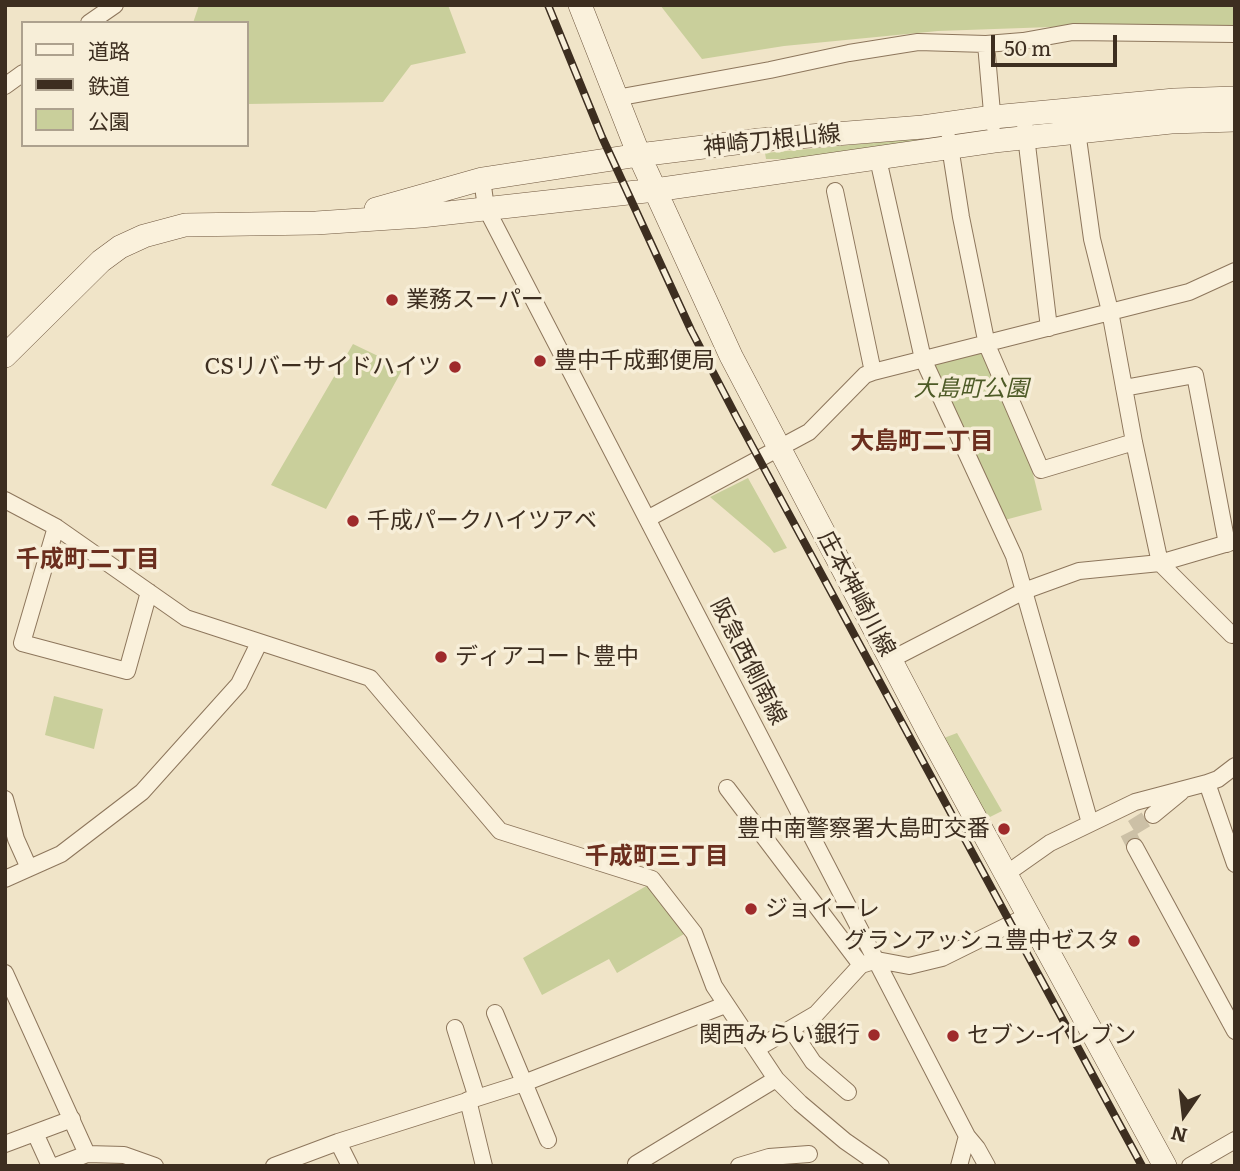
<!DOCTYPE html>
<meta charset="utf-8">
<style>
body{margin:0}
#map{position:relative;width:1240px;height:1171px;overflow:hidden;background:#f0e4c8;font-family:Literata,"Noto Sans JP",serif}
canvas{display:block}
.frame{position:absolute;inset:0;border:7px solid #3d2e20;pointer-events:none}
.legend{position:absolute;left:21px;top:21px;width:228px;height:126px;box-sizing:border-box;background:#f7eed8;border:2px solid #ada18e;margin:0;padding:9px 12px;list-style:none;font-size:21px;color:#3d2e20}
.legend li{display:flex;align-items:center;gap:14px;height:35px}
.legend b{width:35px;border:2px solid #ada18e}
.north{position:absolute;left:1149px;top:1080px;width:70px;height:70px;-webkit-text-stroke:5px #f7eed8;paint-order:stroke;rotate:194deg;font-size:19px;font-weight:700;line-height:28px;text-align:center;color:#3d2e20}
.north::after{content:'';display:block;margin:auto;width:24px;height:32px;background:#3d2e20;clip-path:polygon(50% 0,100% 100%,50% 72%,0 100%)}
.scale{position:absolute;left:991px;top:35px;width:126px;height:32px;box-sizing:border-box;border:4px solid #3d2e20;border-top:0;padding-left:9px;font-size:21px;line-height:24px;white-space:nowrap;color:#3d2e20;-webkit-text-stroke:5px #f7eed8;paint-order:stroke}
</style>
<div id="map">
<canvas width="1240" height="1171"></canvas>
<div class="frame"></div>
<ul class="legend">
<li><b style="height:9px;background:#faf1dc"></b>道路</li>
<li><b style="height:9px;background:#3d2e20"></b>鉄道</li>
<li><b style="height:19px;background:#c9cf9b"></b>公園</li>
</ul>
<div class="north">N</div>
<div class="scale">50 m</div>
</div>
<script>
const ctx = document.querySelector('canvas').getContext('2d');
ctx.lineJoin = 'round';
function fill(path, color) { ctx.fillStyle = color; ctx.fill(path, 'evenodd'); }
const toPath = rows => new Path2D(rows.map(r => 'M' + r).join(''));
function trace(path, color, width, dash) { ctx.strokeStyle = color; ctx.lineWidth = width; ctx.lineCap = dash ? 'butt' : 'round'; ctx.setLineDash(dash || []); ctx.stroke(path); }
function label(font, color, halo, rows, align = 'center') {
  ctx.font = font + ' Literata,"Noto Sans JP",serif'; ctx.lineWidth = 7; ctx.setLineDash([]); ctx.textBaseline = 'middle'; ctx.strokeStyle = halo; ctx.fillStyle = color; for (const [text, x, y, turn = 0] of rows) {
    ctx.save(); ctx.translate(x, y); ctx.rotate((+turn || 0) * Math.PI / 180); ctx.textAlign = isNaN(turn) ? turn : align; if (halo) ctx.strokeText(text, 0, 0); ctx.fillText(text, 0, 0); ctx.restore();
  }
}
fill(toPath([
 [199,5,448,5,466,53,411,65,383,102,247,104,247,23,193,23],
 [660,5,1235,5,1235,27,1108,25,938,31,784,46,702,59],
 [913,139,917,139,918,142,804,159,766,159,765,153],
 [353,344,401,367,401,372,326,509,271,485],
 [984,349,1026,446,1042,510,1001,521,930,363],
 [748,478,787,548,774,553,770,548,710,497],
 [54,696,103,709,94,749,45,735],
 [957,733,1002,811,988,818,944,738],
 [648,885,684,934,617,973,609,959,542,995,523,958]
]), '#c9cf9b');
trace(toPath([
 [1135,847,1127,831,1153,815]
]), '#ccc0a6', 16, [16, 8]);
const street = toPath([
 [89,23,115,5],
 [986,44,1023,41,1073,32,1235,34],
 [5,86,23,73],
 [616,98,770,70,849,53,918,42,986,44,993,124],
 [1025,128,1049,328],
 [1077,131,1092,239,1110,311,1134,442,1160,563,1232,635,1235,634],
 [949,140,961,217,987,345,1041,470,1134,442],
 [878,159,923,359,1014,556,1090,823],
 [482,179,486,208,967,1136,959,1166],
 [835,191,873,372],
 [1124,388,1195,375,1227,544],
 [5,500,56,527,186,618,370,678,500,831,652,879,694,933,714,986,776,1079,800,1103,845,1141,881,1166],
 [649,518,809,432,865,375,873,372,1189,292,1235,271],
 [56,527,22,643,127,671,149,592],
 [890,660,1024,591,1079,571,1160,563,1235,541],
 [1207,783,1235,864],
 [727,788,861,965],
 [5,799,16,839,29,868],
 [1153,815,1181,792],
 [1135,847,1235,1031],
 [1006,874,1050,843,1135,802,1207,783,1218,779,1235,766],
 [5,879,61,854,142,792,239,684,259,643],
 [5,973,87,1154],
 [495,1013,548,1140],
 [455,1028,477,1098],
 [791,1029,813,1062,848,1092],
 [756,1049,816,1014,861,965,877,960,909,966,942,958,1029,915],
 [468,1100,484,1166],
 [35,1133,50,1166],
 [967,1136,977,1148,987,1166],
 [338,1142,350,1166],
 [5,1144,72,1119],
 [636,1164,776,1079],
 [56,1166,87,1154,124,1155,155,1166],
 [274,1166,338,1142,524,1083,725,1005],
 [739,1166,769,1157,809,1154],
 [1190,1166,1235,1140]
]);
const secondary = toPath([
 [580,5,639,155,731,356,929,733,1165,1166],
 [376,209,482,179,639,155,760,140,923,127,993,117,1175,100,1235,98],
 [5,356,101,261,120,247,144,236,185,225,316,223,421,216,655,190,994,141,1171,122,1235,120]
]);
trace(street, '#8d765c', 18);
trace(secondary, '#6f573f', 24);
trace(street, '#faf1dc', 16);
trace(secondary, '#faf1dc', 23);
const rail = toPath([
 [548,5,602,137,691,330,738,420,1142,1166]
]);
trace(rail, '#3d2e20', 8);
trace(rail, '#f7eed8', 5, [16]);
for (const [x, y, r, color] of [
 [392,300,7,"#9e2a2b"],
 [540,361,7,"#9e2a2b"],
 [455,367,7,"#9e2a2b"],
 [353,521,7,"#9e2a2b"],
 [441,657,7,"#9e2a2b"],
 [1004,829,7,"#9e2a2b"],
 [751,909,7,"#9e2a2b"],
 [1134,941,7,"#9e2a2b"],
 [874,1035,7,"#9e2a2b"],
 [953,1036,7,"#9e2a2b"]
]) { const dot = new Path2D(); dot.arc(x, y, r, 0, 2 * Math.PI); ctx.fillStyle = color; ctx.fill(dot); trace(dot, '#f7eed8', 2.5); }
label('23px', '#3d2e20', '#f7eed8', [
 ["神崎刀根山線",772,141,-6],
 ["庄本神崎川線",856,594,62],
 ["阪急西側南線",748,662,63]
]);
label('23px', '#3d2e20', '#f7eed8', [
 ["業務スーパー",406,300],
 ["豊中千成郵便局",554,361],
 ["CSリバーサイドハイツ",441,367,"right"],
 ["千成パークハイツアベ",367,521],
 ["ディアコート豊中",455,657],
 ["豊中南警察署大島町交番",990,829,"right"],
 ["ジョイーレ",765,909],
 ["グランアッシュ豊中ゼスタ",1120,941,"right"],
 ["関西みらい銀行",860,1035,"right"],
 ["セブン-イレブン",967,1036]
], 'left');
label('italic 23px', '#4d5a26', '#f7eed8', [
 ["大島町公園",971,389]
]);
label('bold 24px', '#6b2e1e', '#f7eed8', [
 ["大島町二丁目",922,442],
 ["千成町二丁目",88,560],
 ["千成町三丁目",657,857]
]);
</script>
